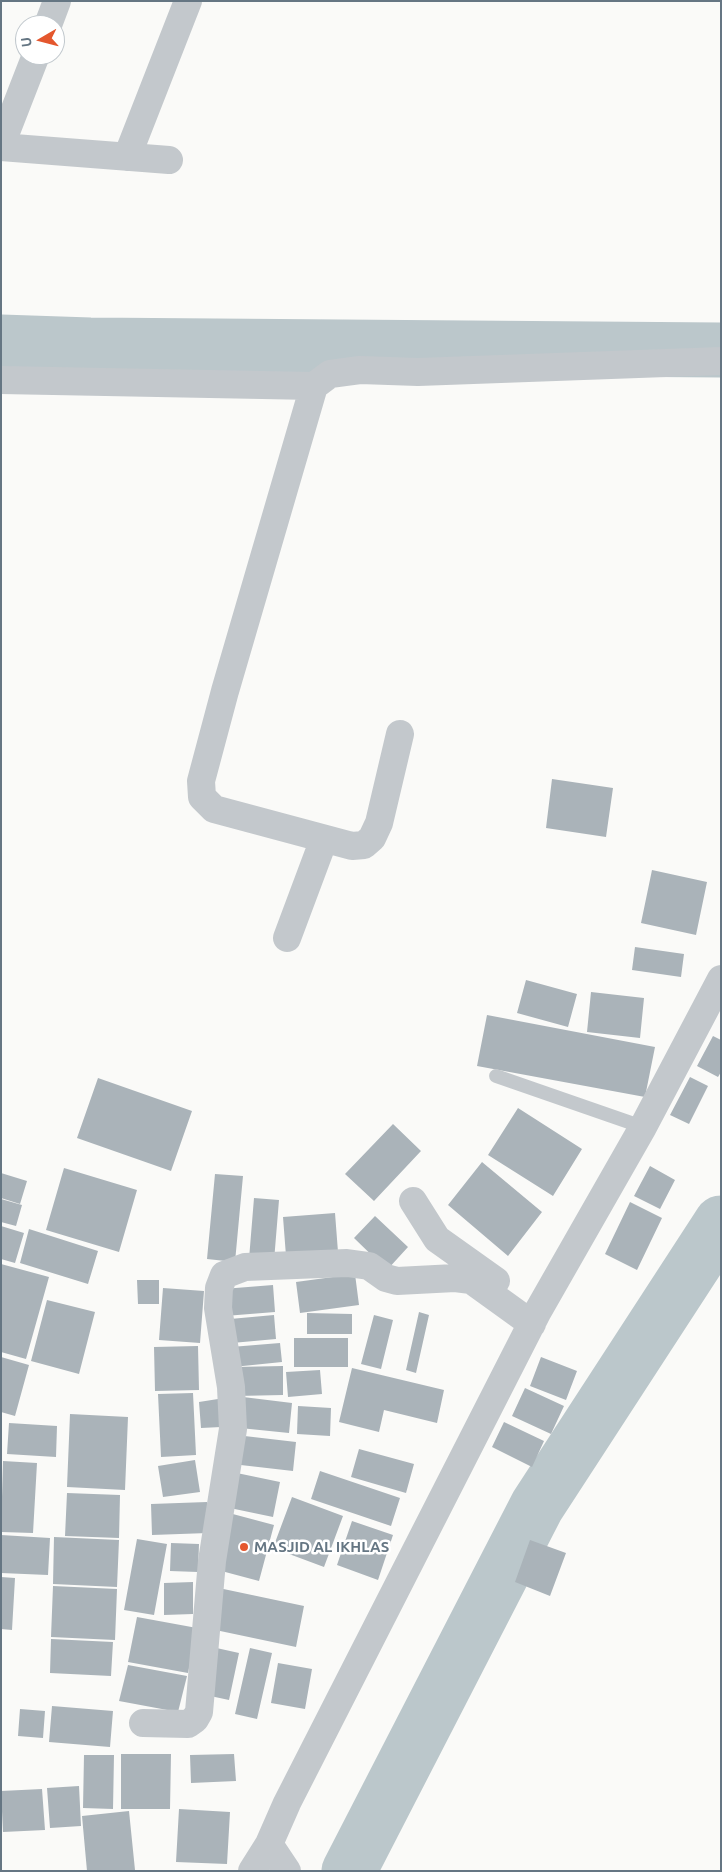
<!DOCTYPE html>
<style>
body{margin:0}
#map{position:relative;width:722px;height:1872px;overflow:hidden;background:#fafaf8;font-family:Ubuntu,sans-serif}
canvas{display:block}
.frame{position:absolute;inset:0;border:2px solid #657683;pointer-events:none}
.north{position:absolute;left:15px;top:15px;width:50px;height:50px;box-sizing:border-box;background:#fff;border:1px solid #c1c8cd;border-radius:50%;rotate:262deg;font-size:14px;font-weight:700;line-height:20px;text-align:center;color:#657683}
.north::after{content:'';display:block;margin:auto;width:18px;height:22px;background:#e4572e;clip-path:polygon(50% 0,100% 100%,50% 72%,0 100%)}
</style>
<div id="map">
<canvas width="722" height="1872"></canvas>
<div class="frame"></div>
<div class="north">U</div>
</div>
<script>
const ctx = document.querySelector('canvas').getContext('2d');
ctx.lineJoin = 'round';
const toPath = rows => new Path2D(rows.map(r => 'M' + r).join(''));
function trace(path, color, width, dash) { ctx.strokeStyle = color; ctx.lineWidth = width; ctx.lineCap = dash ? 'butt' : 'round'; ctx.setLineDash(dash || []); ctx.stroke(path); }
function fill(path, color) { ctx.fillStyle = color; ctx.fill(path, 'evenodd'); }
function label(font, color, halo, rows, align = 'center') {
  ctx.font = font + ' Ubuntu,sans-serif'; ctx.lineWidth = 5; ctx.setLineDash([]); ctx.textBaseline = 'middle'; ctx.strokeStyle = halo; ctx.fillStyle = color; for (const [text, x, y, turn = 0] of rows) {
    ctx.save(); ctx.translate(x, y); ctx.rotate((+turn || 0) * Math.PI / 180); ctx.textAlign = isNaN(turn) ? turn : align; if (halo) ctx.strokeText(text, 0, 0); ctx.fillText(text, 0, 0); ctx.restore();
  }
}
trace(toPath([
 [1,342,90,345,721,350],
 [349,1871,537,1506,721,1223]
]), '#bbc7cb', 55);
fill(toPath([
 [552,779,613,788,606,837,546,828],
 [652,870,707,882,696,935,641,923],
 [635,947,684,954,681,977,632,970],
 [526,980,577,994,568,1027,517,1013],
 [591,992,644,998,640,1038,587,1032],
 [487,1015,655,1047,645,1097,477,1066],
 [713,1036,721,1040,721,1072,718,1077,697,1066],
 [690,1077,708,1086,689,1124,670,1115],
 [98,1078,192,1111,171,1171,77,1138],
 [518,1108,582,1149,553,1196,488,1155],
 [393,1124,421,1151,374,1201,345,1174],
 [482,1162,542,1212,508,1256,448,1205],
 [650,1166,675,1180,660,1209,634,1196],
 [64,1168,137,1190,119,1252,46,1230],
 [1,1173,27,1181,20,1204,1,1198],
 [215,1174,243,1176,235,1262,207,1259],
 [254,1198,279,1200,274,1261,249,1259],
 [1,1199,22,1205,16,1226,1,1222],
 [630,1202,662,1218,637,1270,605,1254],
 [335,1213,338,1252,286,1256,283,1217],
 [375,1216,408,1247,387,1270,354,1238],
 [1,1226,24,1233,15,1263,1,1259],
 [29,1229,98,1251,88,1284,20,1263],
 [1,1264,49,1277,26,1359,1,1352],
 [355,1274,359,1305,300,1313,296,1282],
 [137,1280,159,1280,159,1304,138,1304],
 [273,1285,275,1312,225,1316,223,1289],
 [163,1288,204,1291,200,1343,159,1340],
 [47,1300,95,1312,79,1374,31,1361],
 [419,1312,429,1315,416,1373,406,1370],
 [307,1313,352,1314,352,1334,307,1334],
 [274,1315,276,1339,232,1343,230,1319],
 [374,1315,393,1320,381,1369,361,1364],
 [294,1338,348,1338,348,1367,294,1367],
 [280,1343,282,1362,233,1367,231,1347],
 [198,1346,199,1390,155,1391,154,1347],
 [1,1357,29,1365,15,1416,1,1412],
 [541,1357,577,1371,566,1400,530,1386],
 [283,1366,283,1395,236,1396,235,1367],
 [352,1368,444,1390,437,1423,384,1410,379,1432,339,1422],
 [320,1370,322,1394,288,1397,286,1372],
 [525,1388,564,1406,551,1434,512,1416],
 [193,1393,196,1455,161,1457,158,1394],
 [243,1397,292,1403,289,1433,240,1428],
 [218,1399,221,1427,201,1428,199,1402],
 [298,1406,331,1408,330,1436,297,1434],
 [70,1414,128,1417,125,1490,67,1487],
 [504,1422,544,1441,532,1467,492,1447],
 [9,1423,57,1426,56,1457,7,1454],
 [236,1435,296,1442,293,1471,232,1464],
 [359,1449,414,1464,406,1493,351,1477],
 [195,1460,200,1492,163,1497,158,1466],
 [3,1461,37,1463,33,1533,1,1532],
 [320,1471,400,1498,391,1526,311,1499],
 [232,1472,280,1482,273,1517,225,1507],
 [67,1493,120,1495,119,1538,65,1536],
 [292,1497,343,1516,324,1567,273,1548],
 [207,1502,208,1533,152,1535,151,1504],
 [229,1513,274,1525,259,1581,214,1569],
 [352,1521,393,1535,378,1580,337,1565],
 [1,1535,50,1538,48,1575,1,1573],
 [54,1537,119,1540,117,1587,53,1584],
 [137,1539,167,1544,154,1615,124,1610],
 [530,1540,566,1553,550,1596,515,1582],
 [171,1543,199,1544,198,1572,170,1571],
 [1,1577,15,1578,12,1630,1,1629],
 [193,1582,193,1614,164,1615,164,1583],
 [53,1586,117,1589,115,1640,51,1637],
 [214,1587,304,1606,296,1647,206,1628],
 [137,1617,197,1628,188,1673,128,1662],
 [51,1639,113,1642,111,1676,50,1673],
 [212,1647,239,1653,229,1700,201,1694],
 [250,1648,272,1653,257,1719,235,1714],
 [278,1663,312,1669,305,1709,271,1703],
 [128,1665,187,1676,178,1712,119,1701],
 [52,1706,113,1711,110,1747,49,1742],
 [20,1709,45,1711,43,1738,18,1736],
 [121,1754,171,1754,170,1809,121,1809],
 [234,1754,236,1781,191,1783,190,1755],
 [84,1755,114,1755,113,1809,83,1808],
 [79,1786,81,1826,50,1828,47,1788],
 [42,1789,45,1830,3,1832,1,1791],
 [179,1809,230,1812,227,1864,176,1862],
 [129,1811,135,1870,87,1871,82,1816]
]), '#aab3b9');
trace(toPath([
 [496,1076,643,1127]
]), '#c3c8cc', 14);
trace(toPath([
 [48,25,57,1],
 [1,145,36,55],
 [1,147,169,160],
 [127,157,188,1],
 [1,380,314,386],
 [400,734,379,823,372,838,364,845,352,846,214,809,202,797,201,781,225,691,314,386,330,374,360,370,418,372,721,361],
 [287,938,324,839],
 [413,1201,437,1239,496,1281],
 [143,1723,188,1724,195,1719,199,1712,212,1561,233,1429,231,1387,218,1308,219,1288,224,1275,245,1267,347,1263,369,1266,386,1278,397,1281,455,1278,471,1280,532,1324],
 [269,1844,287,1871],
 [252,1871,269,1844,287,1803,538,1311,643,1127,721,979]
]), '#c3c8cc', 28);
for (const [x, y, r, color] of [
 [244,1547,5,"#e4572e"]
]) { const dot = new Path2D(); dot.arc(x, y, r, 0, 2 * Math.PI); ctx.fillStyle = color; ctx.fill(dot); trace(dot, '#fff', 2); }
label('bold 15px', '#657683', '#fff', [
 ["MASJID AL IKHLAS",254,1547]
], 'left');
</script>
